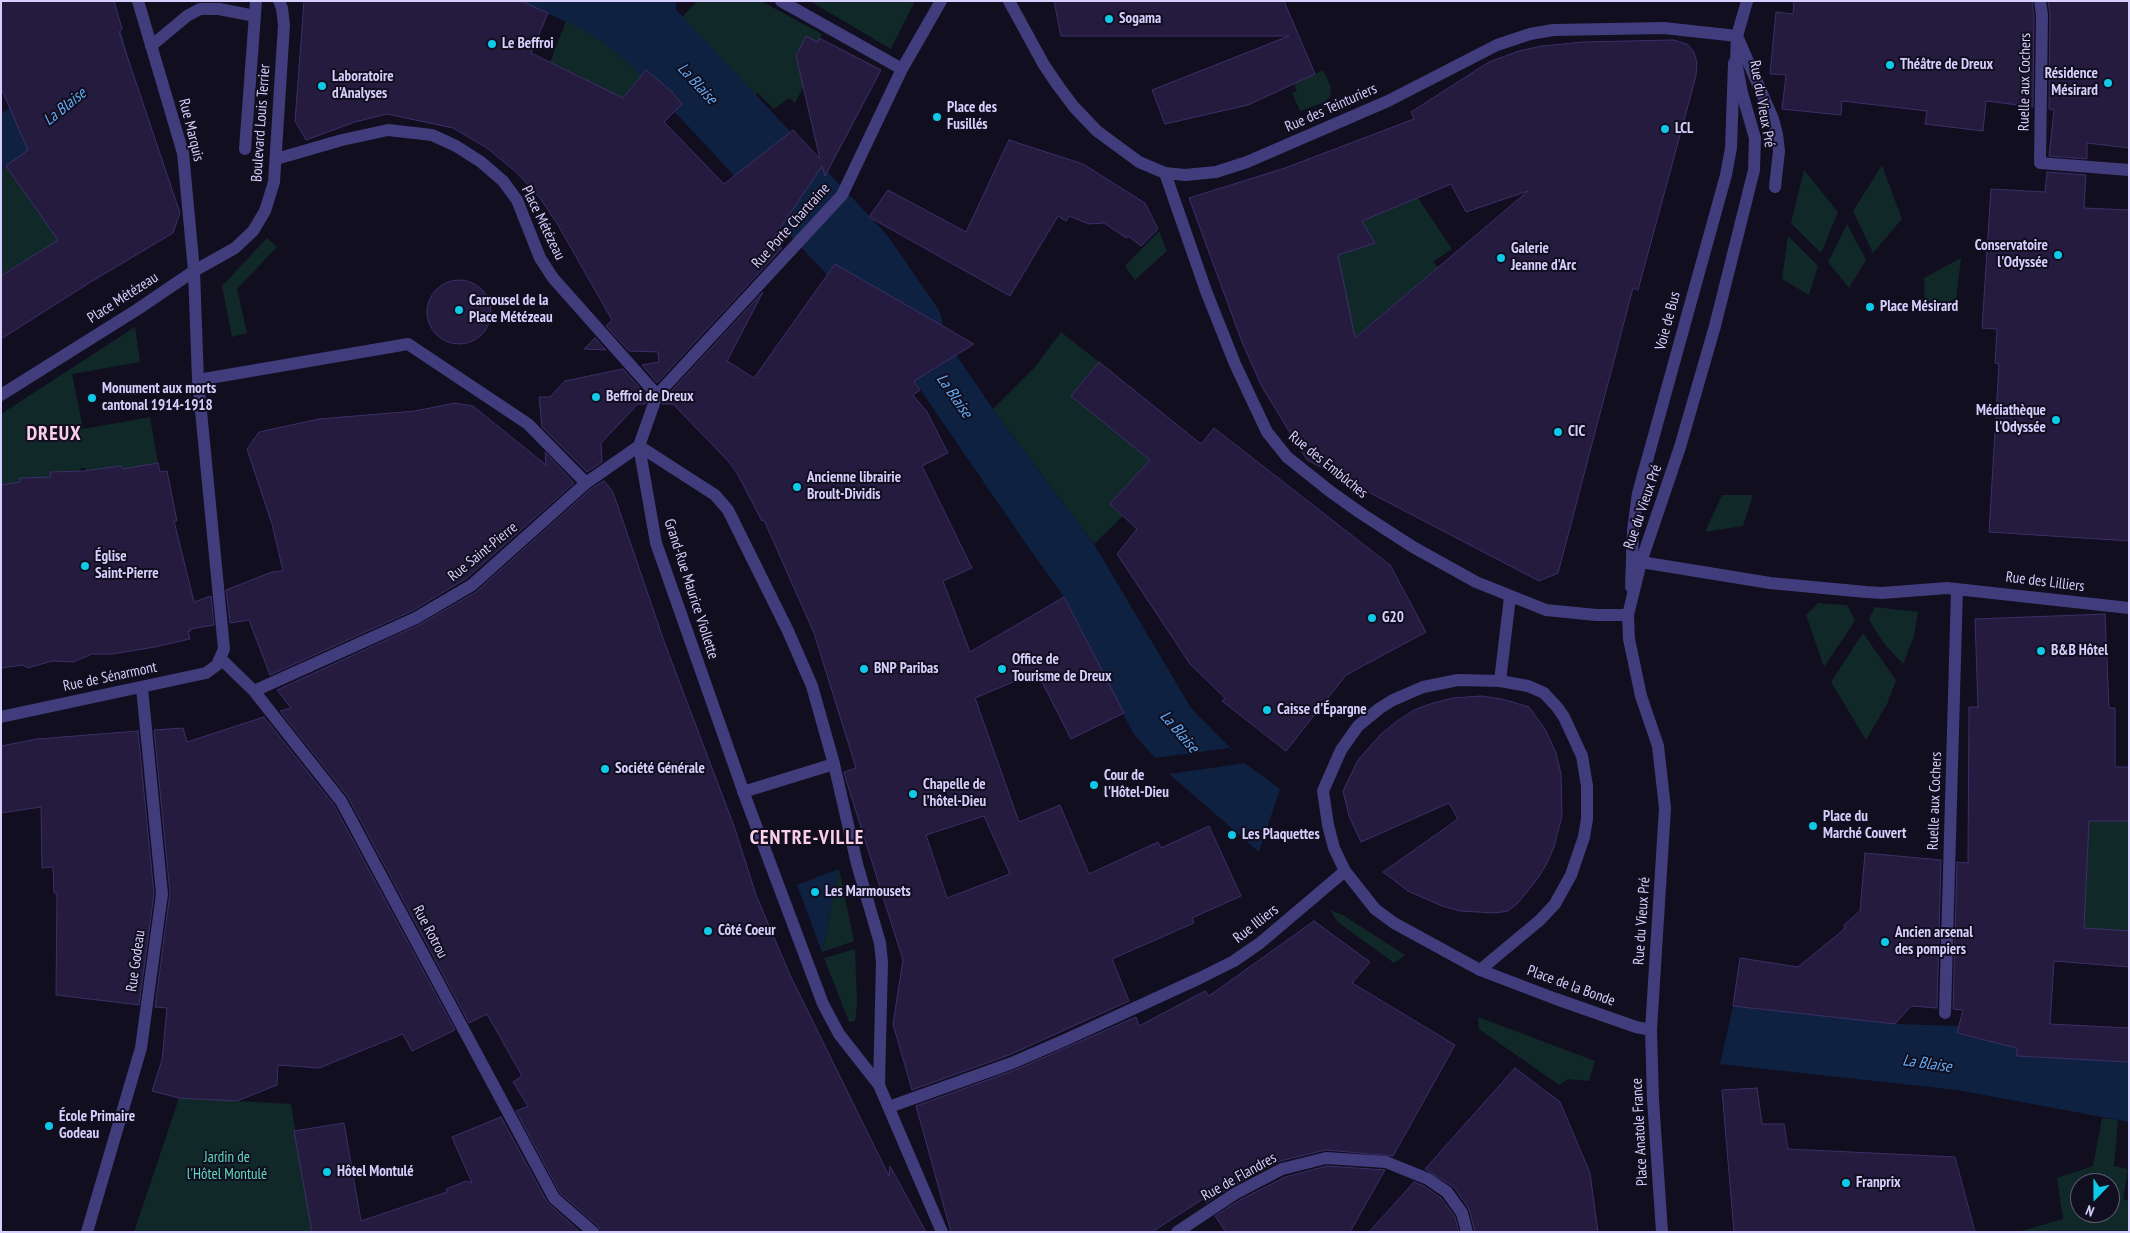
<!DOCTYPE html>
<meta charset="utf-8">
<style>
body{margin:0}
#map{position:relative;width:2130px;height:1233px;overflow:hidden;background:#110e1f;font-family:"PT Sans Narrow",sans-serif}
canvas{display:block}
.frame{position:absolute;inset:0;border:2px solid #d6cefc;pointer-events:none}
.north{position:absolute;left:2070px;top:1173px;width:50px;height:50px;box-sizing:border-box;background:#110e1f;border:1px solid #605b77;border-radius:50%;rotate:202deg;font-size:14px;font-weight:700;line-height:20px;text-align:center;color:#d6cefc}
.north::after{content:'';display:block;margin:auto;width:18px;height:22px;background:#0fc9e8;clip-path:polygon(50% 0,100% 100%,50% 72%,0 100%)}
</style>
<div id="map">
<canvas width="2130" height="1233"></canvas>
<div class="frame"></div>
<div class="north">N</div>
</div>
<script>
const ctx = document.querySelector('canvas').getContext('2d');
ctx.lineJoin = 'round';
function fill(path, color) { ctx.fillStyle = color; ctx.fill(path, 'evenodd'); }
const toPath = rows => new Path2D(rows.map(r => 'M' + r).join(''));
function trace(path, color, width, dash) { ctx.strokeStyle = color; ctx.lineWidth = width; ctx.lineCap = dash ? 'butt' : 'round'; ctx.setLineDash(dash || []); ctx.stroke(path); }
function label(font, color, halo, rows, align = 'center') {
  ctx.font = font + ' "PT Sans Narrow",sans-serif'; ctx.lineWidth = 4; ctx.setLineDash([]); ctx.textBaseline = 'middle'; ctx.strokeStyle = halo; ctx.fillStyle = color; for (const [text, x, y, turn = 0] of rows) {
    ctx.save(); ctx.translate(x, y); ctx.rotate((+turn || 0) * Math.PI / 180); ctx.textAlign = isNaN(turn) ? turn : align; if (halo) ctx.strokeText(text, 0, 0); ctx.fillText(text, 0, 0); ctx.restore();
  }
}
fill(toPath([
 [697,1,761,1,822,34,818,42,806,36,796,56,798,66,811,73,795,103,789,98,774,109,758,93,750,99,682,17],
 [810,1,915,1,891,49],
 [566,21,608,41,646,70,616,106,585,79,550,62],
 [1323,70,1331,87,1330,97,1325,102,1300,111,1292,93,1297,91,1294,84],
 [1882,165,1902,219,1873,253,1853,211],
 [6,166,58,240,1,276,1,171],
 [1804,170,1838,212,1821,253,1791,223],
 [1418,198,1452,249,1433,262,1438,267,1355,338,1320,261,1374,243,1362,221],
 [1847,224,1866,260,1849,288,1828,262],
 [1159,231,1167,251,1135,280,1125,266],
 [1788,236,1818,266,1809,295,1782,279],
 [267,238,277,247,237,289,247,333,232,337,222,286],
 [1961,258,1956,299,1925,310,1924,278],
 [135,327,140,362,72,374,83,429,150,417,158,463,151,464,129,476,121,466,86,471,85,468,80,468,81,471,57,475,57,471,51,472,51,477,27,481,27,477,20,478,20,482,1,485,1,414],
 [1061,332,1099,362,1071,396,1164,471,1110,504,1123,516,1094,544,993,409,1035,367],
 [1722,495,1753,495,1743,526,1705,532],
 [1818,603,1847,605,1855,621,1824,667,1806,615],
 [1875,607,1918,612,1914,636,1903,664,1886,646,1873,627,1869,619],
 [1863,633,1896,680,1887,704,1866,740,1831,682],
 [2089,821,2129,821,2129,931,2084,928],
 [839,869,854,941,822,952],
 [1330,910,1343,915,1405,955,1394,963,1338,922],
 [855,949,857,1004,855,1021,849,1022,824,958],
 [1478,1017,1595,1061,1589,1081,1568,1079,1559,1085,1479,1029],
 [179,1098,291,1104,312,1232,134,1232],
 [2102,1118,2118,1120,2114,1166,2128,1169,2123,1199,2129,1201,2129,1232,2018,1232,2063,1219,2057,1178,2093,1166],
 [2080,1183,2110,1183,2110,1213,2080,1213]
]), '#112828');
fill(toPath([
 [521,1,676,1,676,10,740,87,824,178,792,223,730,162,670,90,646,70,608,41],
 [121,30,132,72,1,171,1,114],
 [868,218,923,306,993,409,1094,544,1191,708,1245,763,1280,789,1259,852,1169,774,1133,733,1064,597,1029,548,834,264,860,234,867,223],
 [839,869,822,952,797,885],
 [1733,1006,1895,1024,1959,1026,1957,1034,1993,1042,2017,1045,2017,1056,2129,1062,2129,1122,1957,1090,1720,1064]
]), '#0f2141');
fill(toPath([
 [740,87,747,95,707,132,699,125],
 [1229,748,1245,763,1169,774,1154,758]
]), '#110e1f');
trace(toPath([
 [604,1,624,14,654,38,859,257,907,326]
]), '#0f2141', 71);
const building = toPath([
 [1,1,114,1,122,29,119,32,180,213,173,233,89,283,1,339,1,276,58,240,6,166,28,150,1,88,1,1],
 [304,1,521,1,548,13,531,53,623,98,646,70,670,90,682,104,664,122,724,184,793,130,820,159,796,56,806,36,818,42,819,38,881,70,825,176,822,166,769,245,782,248,657,383,642,365,659,362,658,352,629,351,606,326,612,320,558,225,540,198,516,172,487,148,453,128,387,114,355,122,306,140,295,121,304,1],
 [1054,1,1284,1,1315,74,1248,105,1165,124,1152,90,1289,36,1061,36,1054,1],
 [1794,1,2032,1,2034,16,2033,107,1986,101,1983,131,1925,124,1927,111,1842,101,1841,115,1782,109,1786,75,1770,74,1776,12,1793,14,1794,1],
 [2048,1,2129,1,2129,148,2087,143,2087,159,2049,156,2054,110,2049,109,2050,15,2048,1],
 [1673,40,1687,44,1694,52,1697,63,1696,76,1638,290,1633,288,1558,573,1539,581,1307,460,1262,387,1242,342,1189,198,1285,168,1414,119,1411,112,1489,62,1519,51,1542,46,1583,42,1673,40],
 [1451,184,1466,212,1528,191,1355,338,1338,255,1375,243,1362,221,1451,184],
 [1009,140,1083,164,1145,203,1158,229,1141,246,1128,236,1126,238,1104,223,1089,224,1069,216,1066,221,1058,216,1010,296,869,217,888,190,966,232,1009,140],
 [2047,172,2086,175,2084,208,2129,210,2129,541,1989,532,1999,364,1995,363,1997,329,1982,328,1991,189,2045,192,2047,172],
 [835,264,974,344,914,381,920,390,913,395,927,412,948,453,922,466,972,568,943,581,970,652,1064,597,1124,713,1071,739,1037,672,975,698,1019,822,1060,805,1089,874,1158,842,1161,848,1209,826,1241,896,1192,918,1194,923,1112,959,1129,1001,1009,1055,912,1090,893,1024,903,960,847,783,844,772,856,768,814,633,764,520,762,521,737,473,729,462,673,404,662,404,664,399,763,292,727,361,754,378,835,264],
 [984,816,1010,874,947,898,926,835,984,816],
 '427 312a32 32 0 1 1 64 0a32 32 0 1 1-64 0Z',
 [595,338,606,350,584,349,595,338],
 [1099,362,1201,444,1214,428,1390,565,1426,632,1346,675,1286,751,1222,701,1225,698,1190,664,1117,554,1137,529,1110,504,1150,460,1071,396,1099,362],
 [623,369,648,397,645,404,638,404,601,443,602,462,587,472,542,427,539,397,550,397,565,381,623,369],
 [455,403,473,406,546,465,545,452,574,483,467,578,412,611,270,675,249,620,230,623,226,590,272,572,283,571,272,524,247,449,259,432,319,419,415,411,455,403],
 [158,463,160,472,167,471,177,521,174,521,194,602,211,596,214,625,190,629,191,631,188,631,190,639,155,647,112,654,92,654,73,662,52,661,28,668,23,665,1,668,1,485,20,482,20,478,51,477,50,472,83,471,121,466,123,469,158,463],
 [604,481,613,492,665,644,734,826,756,895,790,975,889,1176,890,1166,926,1232,601,1232,598,1226,560,1193,516,1111,528,1106,513,1082,522,1076,487,1014,469,1023,348,797,280,711,291,708,277,690,419,625,476,592,591,489,604,481],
 [2105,614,2109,708,2115,708,2115,767,2129,767,2129,821,2089,821,2084,928,2129,931,2129,967,2054,961,2050,1024,2129,1028,2129,1062,2017,1056,2017,1048,1957,1033,1963,1010,1953,1009,1957,862,1968,863,1969,707,1978,707,1975,619,2105,614],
 [1481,696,1502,699,1529,707,1545,729,1556,753,1561,774,1562,816,1554,847,1547,863,1538,878,1518,903,1508,911,1496,913,1460,911,1442,906,1408,891,1383,872,1458,819,1449,803,1361,842,1349,816,1343,791,1358,760,1381,734,1396,722,1414,710,1433,703,1453,698,1481,696],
 [264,717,334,805,455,1030,412,1051,403,1034,319,1068,278,1065,277,1085,237,1101,179,1098,152,1091,162,1060,167,1008,155,1007,170,893,154,730,183,728,187,742,264,717],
 [138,731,154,894,139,1005,56,995,57,893,54,893,53,867,42,868,41,807,1,813,1,746,37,739,138,731],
 [1865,853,1941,860,1937,1008,1911,1006,1895,1024,1733,1006,1740,958,1798,967,1841,932,1845,928,1844,925,1860,911,1865,853],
 [1314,921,1370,962,1352,983,1455,1045,1393,1156,1326,1150,1280,1161,1232,1186,1206,1203,1203,1199,1152,1232,951,1232,916,1106,1015,1070,1136,1017,1139,1026,1205,991,1209,996,1314,921],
 [1515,1068,1560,1102,1590,1173,1598,1232,1475,1232,1469,1209,1454,1187,1425,1169,1515,1068],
 [1757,1088,1762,1124,1784,1124,1788,1149,1955,1157,1975,1232,1734,1232,1722,1090,1757,1088],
 [501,1117,547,1202,580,1232,312,1232,294,1131,344,1123,361,1221,447,1192,446,1189,466,1181,472,1183,452,1137,501,1117],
 [1327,1166,1385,1170,1350,1232,1226,1232,1215,1216,1240,1200,1285,1177,1327,1166],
 [1414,1182,1424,1186,1441,1198,1455,1217,1459,1232,1369,1232,1414,1182]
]);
fill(building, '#241b3e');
trace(building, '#3c2f69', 1);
trace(toPath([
 [1737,36,1773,119,1777,134,1779,151,1775,187],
 [151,46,187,16,200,9,219,9,255,16],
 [245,149,256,1],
 [1641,562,1770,583,1866,592,1882,593,1947,588,2129,608],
 [1631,587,1633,530,1638,493,1726,175,1731,148,1734,63],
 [1945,1013,1957,589]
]), '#413c7b', 12);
trace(toPath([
 [781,1,902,69],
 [276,159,342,140,388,130,432,135,456,146,481,162,503,181,517,200,540,258,553,278,657,395],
 [198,380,408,344,528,424,586,483],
 [639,446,656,543,746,799,823,1004,839,1034,879,1085,942,1232],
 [639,446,715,495,728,510,788,631,812,686,834,764,857,864,880,943,882,962,879,1085],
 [221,659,254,691,341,801,554,1198,593,1232],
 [254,691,416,618,472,585,586,483,639,446,657,395,842,195,902,69,941,1],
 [743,792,834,764],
 [1345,871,1375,909,1394,923,1480,970],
 [889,1107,1012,1063,1065,1040,1200,978,1234,961,1260,943,1345,871,1334,848,1328,825,1323,791,1341,750,1358,726,1380,708,1393,700,1423,687,1458,680,1500,681],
 [1177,1232,1236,1193,1282,1169,1326,1158,1386,1162,1428,1179,1447,1192,1462,1213,1467,1232]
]), '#413c7b', 12);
trace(toPath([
 [2040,1,2042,15,2040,163,2129,170],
 [1165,173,1206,291,1235,364,1267,432,1287,457,1331,492,1362,514,1413,547,1476,582,1546,610,1596,615,1628,615],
 [1,395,138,309,194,271,235,248,253,231,265,211,274,182,284,25,282,8,279,1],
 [1510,597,1500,681,1528,686,1544,693,1557,707,1564,717,1582,756,1587,786,1587,819,1584,837,1571,875,1555,904,1540,920,1480,970,1556,999,1636,1027,1651,1030],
 [1,717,206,673,217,665,224,649,198,380,194,271,183,153,138,1],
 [87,1232,141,1048,162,894,142,688]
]), '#413c7b', 12);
trace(toPath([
 [1009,1,1044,65,1059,87,1074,107,1097,131,1139,162,1165,173,1185,175,1216,172,1247,162,1388,101,1497,45,1530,34,1553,30,1664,28,1737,36],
 [1662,1232,1653,1100,1651,1030,1665,808,1658,746,1641,696,1629,639,1628,615,1641,562,1680,447,1715,326,1754,170,1755,138,1742,93,1736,61,1737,36,1747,1]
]), '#413c7b', 12);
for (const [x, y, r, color] of [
 [1109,19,5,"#0fc9e8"],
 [492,44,5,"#0fc9e8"],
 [1890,65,5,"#0fc9e8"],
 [2108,83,5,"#0fc9e8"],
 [322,86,5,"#0fc9e8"],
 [937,117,5,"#0fc9e8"],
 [1665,129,5,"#0fc9e8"],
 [2058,255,5,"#0fc9e8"],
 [1501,258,5,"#0fc9e8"],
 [1870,307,5,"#0fc9e8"],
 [459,310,5,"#0fc9e8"],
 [596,397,5,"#0fc9e8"],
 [92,398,5,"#0fc9e8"],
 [2056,420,5,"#0fc9e8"],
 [1558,432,5,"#0fc9e8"],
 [797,487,5,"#0fc9e8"],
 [85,566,5,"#0fc9e8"],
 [1372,618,5,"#0fc9e8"],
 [2041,651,5,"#0fc9e8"],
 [864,669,5,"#0fc9e8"],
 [1002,669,5,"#0fc9e8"],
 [1267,710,5,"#0fc9e8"],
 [605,769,5,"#0fc9e8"],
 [1094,785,5,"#0fc9e8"],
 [913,794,5,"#0fc9e8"],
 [1813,826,5,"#0fc9e8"],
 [1232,835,5,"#0fc9e8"],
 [815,892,5,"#0fc9e8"],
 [708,931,5,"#0fc9e8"],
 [1885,942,5,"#0fc9e8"],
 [49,1126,5,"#0fc9e8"],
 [327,1172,5,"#0fc9e8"],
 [1846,1183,5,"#0fc9e8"]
]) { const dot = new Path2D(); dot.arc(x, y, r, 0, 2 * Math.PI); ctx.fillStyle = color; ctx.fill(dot); trace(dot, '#110e1f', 2); }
label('bold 15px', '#d6cefc', '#110e1f', [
 ["Sogama",1119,19],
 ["Le Beffroi",502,44],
 ["Théâtre de Dreux",1900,65],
 ["Résidence",2098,74,"right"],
 ["Mésirard",2098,91,"right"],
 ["Laboratoire",332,77],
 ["d'Analyses",332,94],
 ["Place des",947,108],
 ["Fusillés",947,125],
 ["LCL",1675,129],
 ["Conservatoire",2048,246,"right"],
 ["l'Odyssée",2048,263,"right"],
 ["Galerie",1511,249],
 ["Jeanne d'Arc",1511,266],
 ["Carrousel de la",469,301],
 ["Place Métézeau",469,318],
 ["Place Mésirard",1880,307],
 ["Monument aux morts",102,389],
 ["cantonal 1914-1918",102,406],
 ["Beffroi de Dreux",606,397],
 ["Médiathèque",2046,411,"right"],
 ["l'Odyssée",2046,428,"right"],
 ["CIC",1568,432],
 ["Ancienne librairie",807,478],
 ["Broult-Dividis",807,495],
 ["Église",95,557],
 ["Saint-Pierre",95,574],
 ["G20",1382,618],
 ["B&B Hôtel",2051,651],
 ["Office de",1012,660],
 ["Tourisme de Dreux",1012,677],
 ["BNP Paribas",874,669],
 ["Caisse d'Épargne",1277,710],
 ["Société Générale",615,769],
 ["Cour de",1104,776],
 ["l'Hôtel-Dieu",1104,793],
 ["Chapelle de",923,785],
 ["l’hôtel-Dieu",923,802],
 ["Place du",1823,817],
 ["Marché Couvert",1823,834],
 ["Les Plaquettes",1242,835],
 ["Les Marmousets",825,892],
 ["Côté Coeur",718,931],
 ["Ancien arsenal",1895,933],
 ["des pompiers",1895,950],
 ["École Primaire",59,1117],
 ["Godeau",59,1134],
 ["Hôtel Montulé",337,1172],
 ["Franprix",1856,1183]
], 'left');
label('15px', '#d6cefc', '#110e1f', [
 ["Ruelle aux Cochers",2025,82,-89],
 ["Rue du Vieux Pré",1762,104,80],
 ["Rue des Teinturiers",1331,108,-24],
 ["Boulevard Louis Terrier",261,123,-86],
 ["Rue Marquis",191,130,76],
 ["Place Métézeau",543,223,64],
 ["Rue Porte Chartraine",791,226,-48],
 ["Place Métézeau",123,298,-33],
 ["Voie de Bus",1668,321,-75],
 ["Rue des Embûches",1328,465,39],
 ["Rue du Vieux Pré",1643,507,-71],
 ["Rue Saint-Pierre",483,552,-39],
 ["Rue des Lilliers",2045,582,7],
 ["Grand-Rue Maurice Viollette",691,589,72],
 ["Rue de Sénarmont",110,677,-12],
 ["Ruelle aux Cochers",1935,801,-88],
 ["Rue du Vieux Pré",1642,921,-86],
 ["Rue Illiers",1256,924,-38],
 ["Rue Rotrou",430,932,62],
 ["Rue Godeau",136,961,-82],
 ["Place de la Bonde",1571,986,20],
 ["Place Anatole France",1640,1132,-93],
 ["Rue de Flandres",1239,1177,-29]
]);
label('15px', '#60d7be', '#110e1f', [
 ["Jardin de",227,1158],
 ["l'Hôtel Montulé",227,1175]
]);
label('italic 16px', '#63acf5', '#110e1f', [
 ["La Blaise",697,84,47],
 ["La Blaise",65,107,-39],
 ["La Blaise",954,396,55],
 ["La Blaise",1179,732,49],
 ["La Blaise",1927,1064,8]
]);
ctx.letterSpacing = '1px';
label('bold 20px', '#fcd0ea', '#110e1f', [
 ["DREUX",54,434],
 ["CENTRE-VILLE",807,838]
]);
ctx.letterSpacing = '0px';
</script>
